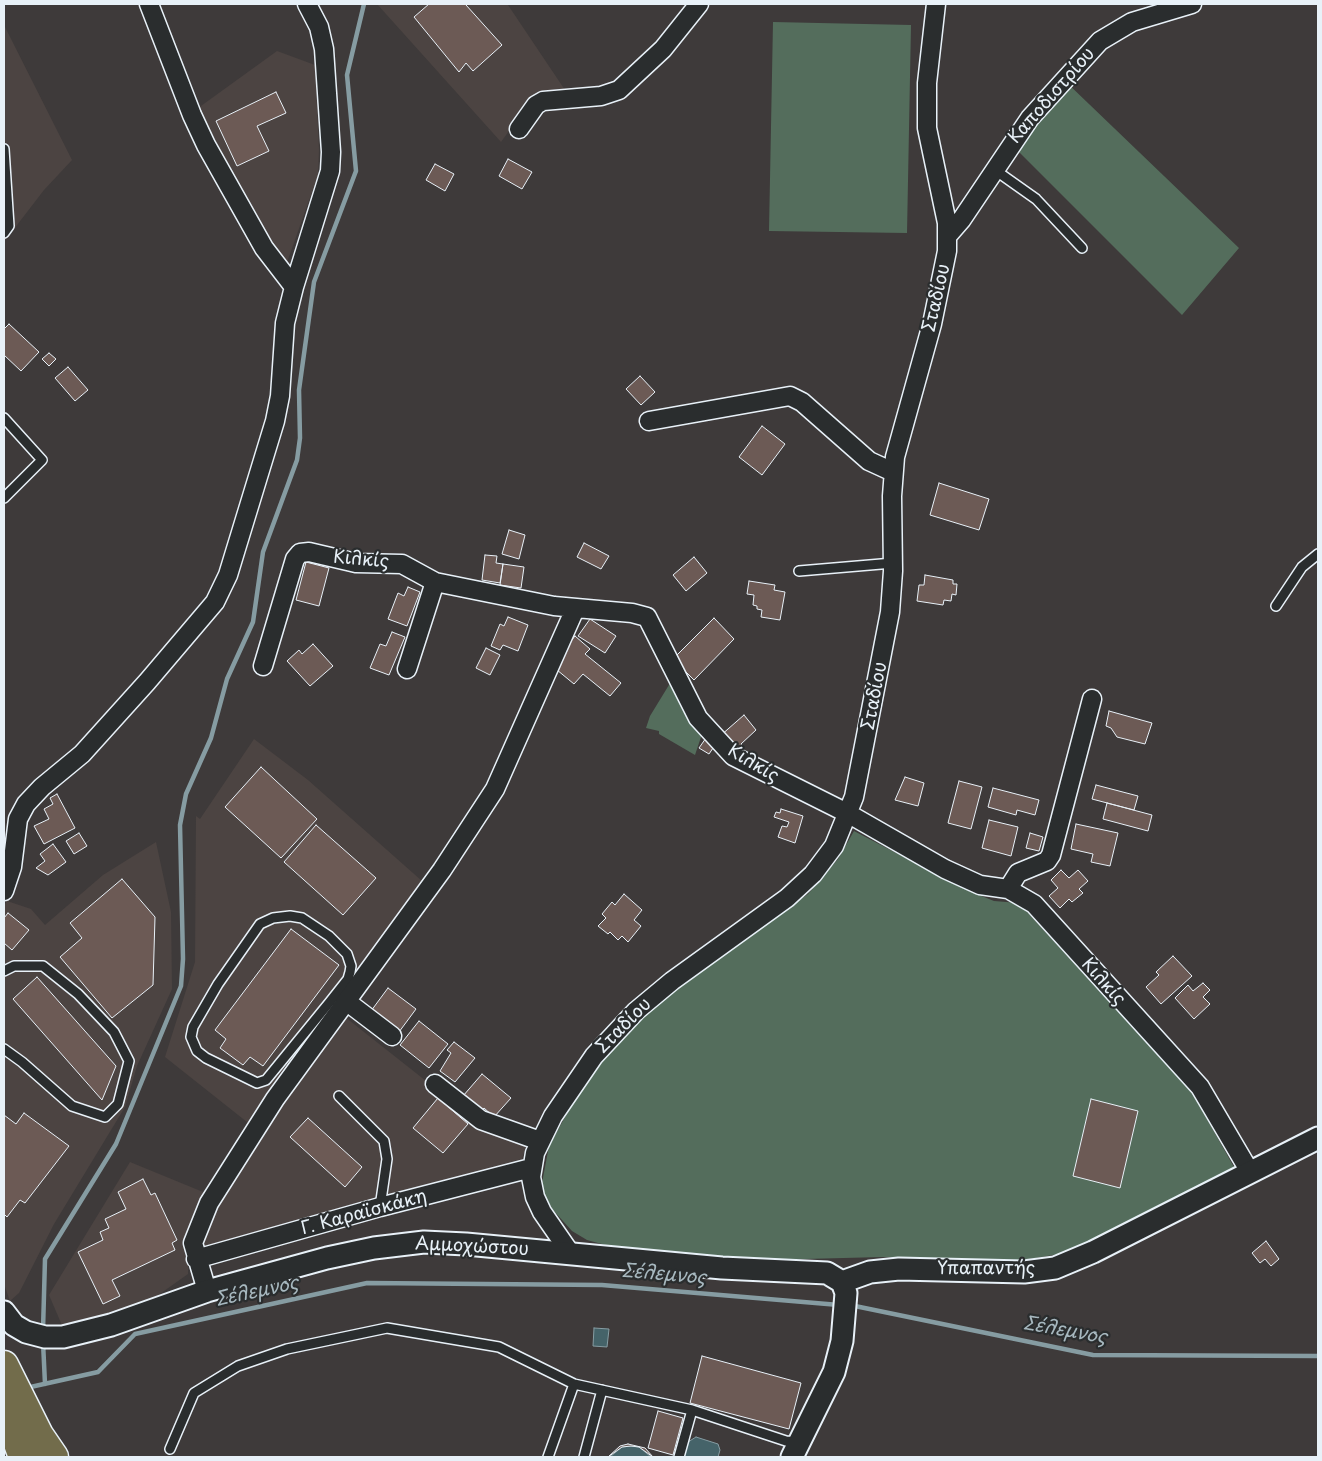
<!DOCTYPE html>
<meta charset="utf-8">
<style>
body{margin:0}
#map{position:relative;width:1322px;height:1461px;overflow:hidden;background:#3e3a3a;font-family:"Playpen Sans",sans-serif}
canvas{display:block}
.frame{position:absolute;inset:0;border:5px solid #e8f1f8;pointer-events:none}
</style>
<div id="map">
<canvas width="1322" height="1461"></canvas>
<div class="frame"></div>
</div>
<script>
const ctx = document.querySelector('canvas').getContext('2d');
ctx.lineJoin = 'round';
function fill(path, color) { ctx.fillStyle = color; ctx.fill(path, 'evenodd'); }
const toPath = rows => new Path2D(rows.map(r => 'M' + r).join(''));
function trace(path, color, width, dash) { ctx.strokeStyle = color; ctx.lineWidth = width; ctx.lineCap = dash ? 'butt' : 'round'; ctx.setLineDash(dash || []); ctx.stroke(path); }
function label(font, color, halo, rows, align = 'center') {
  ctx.font = font + ' "Playpen Sans",sans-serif'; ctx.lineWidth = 4.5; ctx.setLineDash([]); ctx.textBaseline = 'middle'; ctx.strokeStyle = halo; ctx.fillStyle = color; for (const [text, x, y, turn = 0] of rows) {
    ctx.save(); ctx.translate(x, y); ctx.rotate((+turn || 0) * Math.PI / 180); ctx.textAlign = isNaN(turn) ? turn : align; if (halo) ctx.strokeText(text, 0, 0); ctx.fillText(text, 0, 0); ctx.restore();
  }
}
fill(toPath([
 [377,4,509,4,508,5,565,90,537,92,501,142],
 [4,25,72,160,44,190,4,242],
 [277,51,315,65,319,150,318,175,285,268,194,111],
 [254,739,308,780,422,881,324,1017,252,1126,165,1057,195,962,196,816,200,819],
 [156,842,171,912,172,989,137,1066,125,1107,54,1224,19,1293,10,1301,4,1284,4,906,7,901,31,909,45,925,103,875],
 [340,1013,483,1126,527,1143,522,1159,342,1207,201,1252,199,1242,220,1196],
 [130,1162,208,1194,188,1228,182,1243,188,1264,188,1274,140,1308,64,1330,49,1295]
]), '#4c4442');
fill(toPath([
 [773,22,911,25,907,233,769,231],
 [1064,80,1239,248,1182,315,1011,144],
 [672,680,702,734,695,755,659,734,659,731,646,728,650,716],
 [854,831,969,891,994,901,1019,903,1193,1094,1235,1169,1088,1242,1059,1254,1018,1261,882,1257,767,1260,689,1255,613,1247,587,1240,572,1231,553,1210,545,1197,542,1183,549,1146,580,1090,626,1031,655,1007,682,984,808,894,838,859]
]), '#546d5c');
const water = toPath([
 [594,1328,609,1329,607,1347,593,1346,594,1328],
 [696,1437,718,1444,720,1450,718,1457,684,1457,688,1442,696,1437],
 [631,1446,639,1447,651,1457,610,1457,622,1447,631,1446]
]);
fill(water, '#456369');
trace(water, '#869ca2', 1);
trace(toPath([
 [850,1305,1093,1355,1318,1356],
 [43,1330,45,1259,116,1144,181,986,183,959,180,825,186,794,211,738,227,679,253,622,263,552,297,460,300,438,299,390,314,282,356,171,347,75,364,4],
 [43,1342,45,1384],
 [26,1388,98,1372,135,1334,367,1283,602,1285,839,1305]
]), '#869ca2', 4.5);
const building = toPath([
 [429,4,468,4,466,5,502,45,473,71,466,63,459,72,414,17,429,4],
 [276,92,286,113,257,126,269,151,237,166,216,121,276,92],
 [508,159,532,172,522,189,499,176,508,159],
 [435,164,454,174,445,191,426,180,435,164],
 [9,324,39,352,21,371,4,355,4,329,9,324],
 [49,353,56,359,49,366,42,359,49,353],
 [68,367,88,390,75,401,55,378,68,367],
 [640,376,655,392,641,405,626,389,640,376],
 [762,426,785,444,762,475,739,457,762,426],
 [939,483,989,499,979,530,930,515,939,483],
 [509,530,525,535,519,559,502,554,509,530],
 [584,543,609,556,601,569,577,557,584,543],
 [485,555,497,556,496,563,503,564,500,583,482,580,485,555],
 [694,557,707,573,686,591,673,575,694,557],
 [306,562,329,568,319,606,296,600,306,562],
 [503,564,524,567,521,588,500,585,503,564],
 [925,575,953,580,953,584,957,584,956,595,952,594,951,601,944,600,943,605,917,601,919,585,924,585,925,575],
 [749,581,775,585,774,590,785,592,780,620,761,617,762,610,757,609,757,606,753,605,754,595,747,594,749,581],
 [408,587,420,592,407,626,388,619,398,593,404,596,408,587],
 [508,617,528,625,518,651,503,645,500,650,491,646,500,624,504,626,508,617],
 [714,618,734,639,694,680,673,659,714,618],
 [590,619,616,636,605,653,578,636,590,619],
 [392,632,405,637,389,675,370,668,380,644,386,646,392,632],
 [575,636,590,649,585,654,621,683,610,696,583,674,574,684,551,665,575,636],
 [313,644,333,666,310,686,287,661,299,650,302,654,313,644],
 [486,648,500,655,490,675,476,668,486,648],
 [1109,711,1152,723,1145,744,1117,737,1111,728,1106,726,1109,711],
 [744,715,756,730,741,744,743,747,735,754,720,736,744,715],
 [706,738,715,745,709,754,699,748,706,738],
 [261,767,317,819,281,858,225,807,261,767],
 [905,777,924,783,918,806,895,800,905,777],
 [959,781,982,787,971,829,948,823,959,781],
 [1096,785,1138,796,1134,810,1092,799,1096,785],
 [993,788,1039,800,1035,815,1017,810,1016,815,988,807,993,788],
 [57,794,75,828,44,844,34,826,49,819,44,809,53,804,50,798,57,794],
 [1107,803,1152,815,1148,831,1103,819,1107,803],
 [781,809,803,816,795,843,778,837,782,826,787,827,789,822,774,817,776,812,780,813,781,809],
 [989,820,1018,827,1011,856,982,848,989,820],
 [1076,824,1118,833,1110,866,1091,862,1093,854,1071,849,1076,824],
 [316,825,376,878,343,915,284,862,316,825],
 [79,833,87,846,74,854,66,841,79,833],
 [1030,833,1043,837,1039,851,1026,848,1030,833],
 [53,844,66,862,48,875,36,868,45,861,40,854,53,844],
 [1061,870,1069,878,1078,870,1088,881,1079,889,1083,893,1072,902,1069,899,1060,908,1049,896,1058,888,1051,880,1061,870],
 [122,879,155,917,153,985,112,1018,60,957,82,938,70,923,122,879],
 [624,894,642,910,634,920,641,926,628,942,622,936,618,940,610,932,608,934,598,926,606,918,602,914,612,902,615,905,624,894],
 [8,913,29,930,12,950,4,943,4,918,8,913],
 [291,929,339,965,263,1066,250,1057,243,1065,220,1048,226,1039,215,1030,291,929],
 [1173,956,1192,976,1161,1004,1146,987,1159,975,1156,972,1173,956],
 [37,977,116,1066,102,1100,13,999,37,977],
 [1203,983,1210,990,1203,997,1210,1004,1194,1019,1175,998,1188,985,1193,991,1203,983],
 [388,988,416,1009,399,1032,371,1011,388,988],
 [419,1021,448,1044,429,1068,400,1045,419,1021],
 [454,1042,475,1058,455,1082,440,1071,451,1053,447,1050,454,1042],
 [482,1074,511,1098,494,1117,484,1108,479,1114,463,1096,482,1074],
 [438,1098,468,1124,443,1153,413,1128,438,1098],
 [1091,1099,1138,1111,1120,1188,1073,1176,1091,1099],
 [24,1113,69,1146,25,1203,20,1200,7,1217,4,1214,4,1115,16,1124,24,1113],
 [308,1118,362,1167,345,1187,290,1137,308,1118],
 [143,1179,151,1195,155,1193,177,1240,172,1243,175,1250,112,1280,120,1296,103,1304,78,1252,103,1240,100,1232,109,1228,105,1219,126,1209,118,1192,143,1179],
 [1266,1241,1279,1259,1271,1266,1265,1259,1260,1263,1252,1253,1266,1241],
 [702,1356,801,1383,789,1429,690,1403,702,1356],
 [658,1411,683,1418,673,1455,648,1448,658,1411],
 [628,1444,645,1448,653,1457,639,1447,631,1446,622,1447,608,1457,620,1446,628,1444]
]);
fill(building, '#6c5a55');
trace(building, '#e8f1f8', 1);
const service = toPath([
 [4,149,9,226,4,233],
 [995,170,1036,199,1082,248],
 [4,418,42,460,4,498],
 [799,571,893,563],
 [1276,606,1302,567,1318,554],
 [290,916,302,918,329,936,347,954,351,966,350,972,348,979,329,1003,266,1080,257,1083,206,1058,197,1051,191,1037,193,1027,218,984,260,924,273,918,290,916],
 [4,971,14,966,43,966,78,994,114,1032,129,1061,118,1104,105,1117,72,1106,22,1062,4,1049],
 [339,1096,384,1141,387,1159,380,1207],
 [170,1449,194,1393,238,1366,287,1349,387,1328,499,1347,574,1384,692,1410,786,1441,799,1442],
 [548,1457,574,1384],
 [584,1457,602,1390],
 [679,1457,692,1410]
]);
const minor = toPath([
 [149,4,192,115,206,145,264,248,294,287],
 [519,129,536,105,543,101,601,96,619,90,663,49,699,4],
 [949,234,962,219,1030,118,1100,41,1132,22,1192,4],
 [649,421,790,396,802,402,869,461,893,472],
 [263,666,295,559,300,553,309,552,356,563,402,564,435,582,554,606,632,613,647,617,698,718,733,756,849,814,945,869,980,885,1008,889,1034,904,1200,1087,1250,1172],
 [407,669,435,582],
 [1008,889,1018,873,1047,861,1051,855,1092,699],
 [4,891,12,867,18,819,26,804,42,787,82,754,147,682,215,602,228,575,275,421,280,396,285,323,294,287,330,171,331,152,324,49,319,27,307,4],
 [346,1001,392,1036],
 [435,1084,481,1120,540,1141],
 [571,1254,542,1212,535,1197,531,1177,535,1153,553,1116,594,1056,636,1011,672,981,787,898,813,874,834,846,854,797,890,612,893,571,892,496,895,457,932,324,947,251,947,223,927,128,927,83,936,4],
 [196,1259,380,1207,531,1168],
 [207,1291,193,1243,209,1203,275,1099,442,870,495,789,575,609]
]);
const tertiary = toPath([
 [4,1312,14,1325,26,1332,45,1337,63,1337,111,1325,207,1291,327,1258,374,1248,424,1242,466,1244,722,1268,827,1273,842,1282],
 [792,1457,834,1372,842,1341,846,1293,842,1282,870,1272,899,1269,1024,1272,1055,1268,1093,1252,1318,1138]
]);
const motorway = toPath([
 [4,1365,39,1435,54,1457],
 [4,1406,23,1457]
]);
trace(service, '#e8f1f8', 12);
trace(minor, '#e8f1f8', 21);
trace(tertiary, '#e8f1f8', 25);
trace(motorway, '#e8f1f8', 31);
trace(service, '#2a2d2e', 9);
trace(minor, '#2a2d2e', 18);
trace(tertiary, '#2a2d2e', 21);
trace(motorway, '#726c4b', 28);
label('18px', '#e8f1f8', '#2a2d2e', [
 ["Καποδιστρίου",1052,96,-49],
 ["Σταδίου",937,298,-77],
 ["Κιλκίς",361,560,5],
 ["Σταδίου",875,696,-79],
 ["Κιλκίς",753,764,31],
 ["Κιλκίς",1103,982,48],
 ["Σταδίου",624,1026,-45],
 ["Γ. Καραϊσκάκη",364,1213,-15],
 ["Αμμοχώστου",472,1247,3],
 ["Υπαπαντής",986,1269]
]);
label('italic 19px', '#a7b8bf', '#2a2d2e', [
 ["Σέλεμνος",664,1275,5],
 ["Σέλεμνος",257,1292,-12],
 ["Σέλεμνος",1065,1331,10]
]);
</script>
